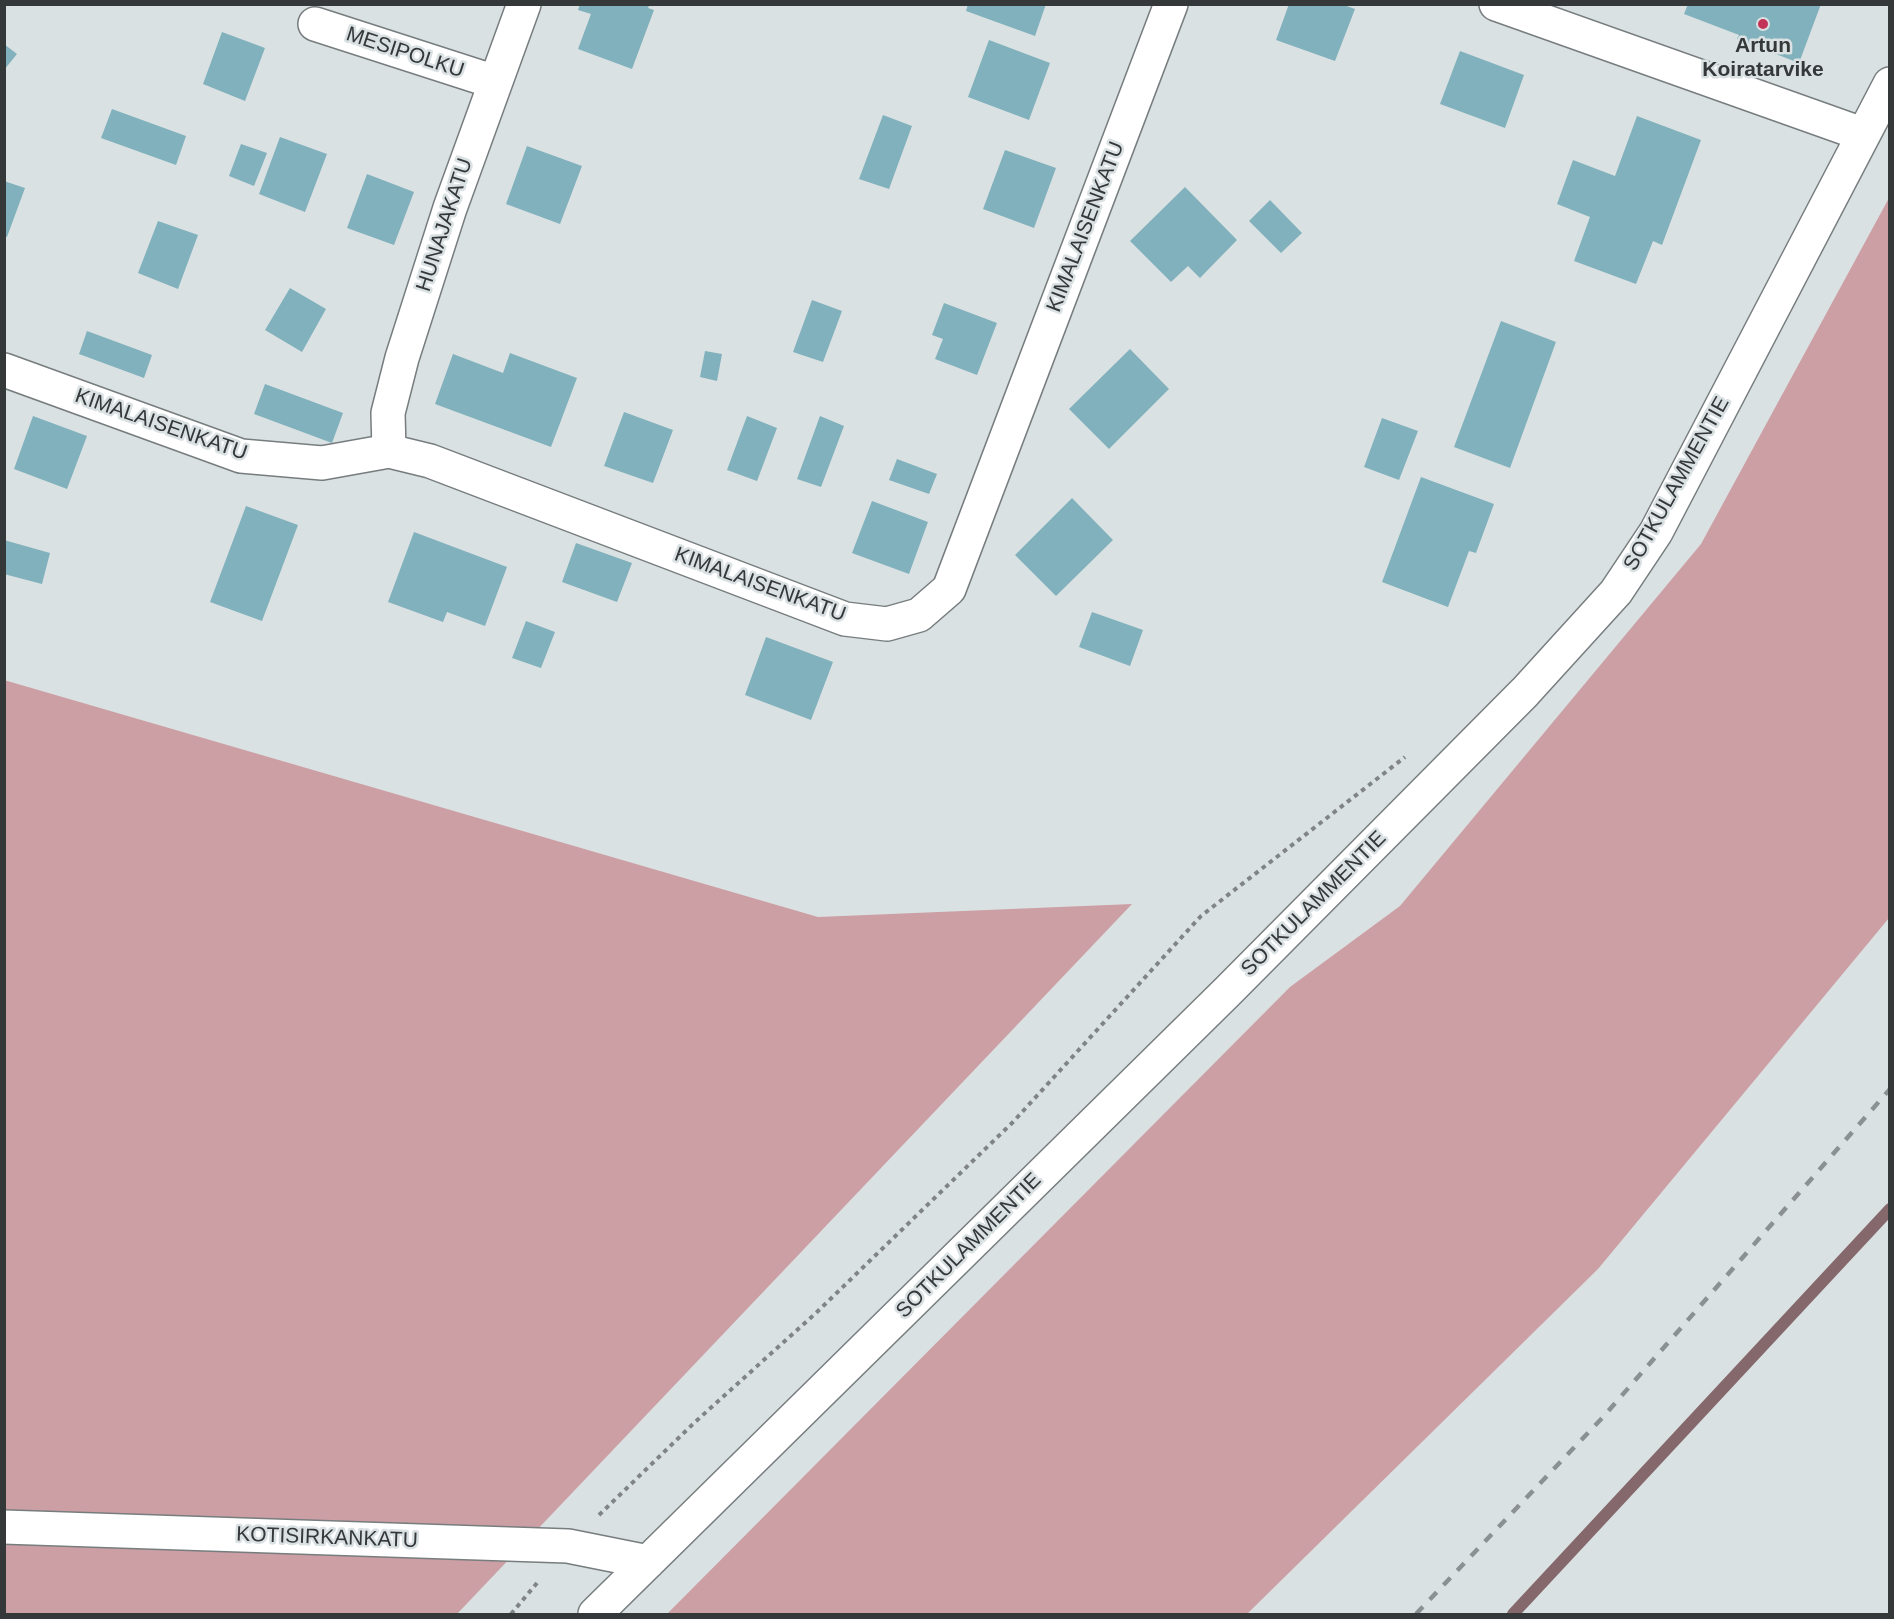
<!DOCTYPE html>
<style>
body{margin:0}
#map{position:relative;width:1894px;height:1619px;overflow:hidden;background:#dae1e3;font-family:Helvetica,sans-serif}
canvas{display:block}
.frame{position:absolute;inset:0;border:6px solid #353839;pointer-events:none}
</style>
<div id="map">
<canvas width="1894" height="1619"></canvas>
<div class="frame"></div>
</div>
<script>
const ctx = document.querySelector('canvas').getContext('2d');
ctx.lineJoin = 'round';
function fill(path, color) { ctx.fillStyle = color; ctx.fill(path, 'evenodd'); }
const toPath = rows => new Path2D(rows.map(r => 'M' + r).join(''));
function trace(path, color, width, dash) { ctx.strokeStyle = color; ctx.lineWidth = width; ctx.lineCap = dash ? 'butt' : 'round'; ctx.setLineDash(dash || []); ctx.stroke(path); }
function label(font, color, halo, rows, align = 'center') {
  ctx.font = font + ' Helvetica,sans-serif'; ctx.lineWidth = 5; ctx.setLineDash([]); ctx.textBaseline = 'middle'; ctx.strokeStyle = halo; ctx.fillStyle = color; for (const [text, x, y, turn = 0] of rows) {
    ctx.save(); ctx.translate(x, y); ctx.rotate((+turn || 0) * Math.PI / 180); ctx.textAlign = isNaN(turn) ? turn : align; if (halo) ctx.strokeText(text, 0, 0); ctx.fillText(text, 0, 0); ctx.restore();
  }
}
fill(toPath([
 [1889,198,1889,918,1598,1269,1247,1614,667,1614,1290,987,1400,906,1701,544],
 [4,680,818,917,1132,904,457,1614,5,1614]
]), '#cc9fa4');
trace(toPath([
 [1513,1614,1890,1209]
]), '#85686c', 12);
fill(toPath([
 [580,4,650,4,648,8,654,10,632,69,578,49,591,14,578,10],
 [968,4,1046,4,1035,36,966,11],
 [1289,4,1341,4,1355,9,1335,61,1276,40],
 [1688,4,1821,4,1799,63,1737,39,1739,35,1684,14],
 [222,32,265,48,245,101,203,84],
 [989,40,1050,63,1029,120,968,97],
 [4,44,17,54,4,70],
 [1460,51,1524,75,1505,128,1440,104],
 [112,109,186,136,176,165,101,138],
 [883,115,912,126,889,189,859,179],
 [1637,116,1701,140,1662,245,1653,241,1636,284,1574,261,1590,217,1557,204,1573,160,1615,176],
 [280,137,327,154,305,212,259,194],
 [241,144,267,153,254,186,229,176],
 [527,146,582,166,560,224,506,204],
 [1005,150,1056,168,1034,228,983,209],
 [367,174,414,192,394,245,347,228],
 [4,181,25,188,7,237,4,236],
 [1185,187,1237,240,1200,278,1188,266,1171,282,1130,241],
 [1270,200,1302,233,1281,253,1249,221],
 [158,221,198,235,178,289,138,273],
 [290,288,326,309,302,352,265,330],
 [812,300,842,311,823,362,793,352],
 [944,303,997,323,977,375,935,359,943,339,932,335],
 [1501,321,1556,342,1510,468,1454,447],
 [87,331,152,355,144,378,79,354],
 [1130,349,1169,389,1109,449,1069,409],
 [705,351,722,354,717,381,700,377],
 [510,353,577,378,551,447,435,404,453,354,503,373],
 [265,384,343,413,332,443,254,414],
 [624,412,673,430,653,483,604,466],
 [33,416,87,436,67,489,14,469],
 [747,416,777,428,757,481,727,470],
 [820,416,844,426,821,487,797,479],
 [1382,418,1418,431,1399,480,1364,467],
 [897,459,937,474,929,494,889,480],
 [1421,477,1494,504,1476,553,1469,551,1448,607,1382,582],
 [1072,498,1113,540,1056,596,1015,555],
 [872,501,928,522,909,574,852,553],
 [246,506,298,525,262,621,210,602],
 [414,532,507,567,485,626,447,612,443,622,388,602],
 [4,540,50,553,42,584,4,574],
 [576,543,632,563,617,602,562,582],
 [1092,612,1143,630,1130,666,1079,647],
 [526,621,555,632,541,668,512,658],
 [766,637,833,662,811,720,745,695]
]), '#81b1bc');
const street = toPath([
 [1496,4,1862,134],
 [315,24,495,82],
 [4,370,241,456,322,463,389,451,430,461,845,619,887,624,919,615,949,589,1171,4],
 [389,451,388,413,402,358,450,208,524,4],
 [4,1527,568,1546,648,1562],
 [595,1614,1227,992,1525,692,1616,592,1656,532,1890,84]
]);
trace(street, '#777d7e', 36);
trace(toPath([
 [599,1515,694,1423,817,1312,1013,1122,1201,916,1405,757],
 [511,1614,537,1583]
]), '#808486', 4, [4.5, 4.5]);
trace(street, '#fff', 33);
trace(toPath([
 [1416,1614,1603,1417,1890,1089]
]), '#8b9091', 4.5, [10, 10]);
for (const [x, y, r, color] of [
 [1763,24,6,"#c23357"]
]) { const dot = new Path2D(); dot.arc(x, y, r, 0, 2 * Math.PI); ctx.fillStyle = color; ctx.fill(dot); trace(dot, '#dae1e3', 2); }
label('bold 21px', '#353839', '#dae1e3', [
 ["Artun",1763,46],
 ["Koiratarvike",1763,70]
]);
label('21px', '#353839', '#dae1e3', [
 ["MESIPOLKU",405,53,18],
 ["HUNAJAKATU",445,225,-72],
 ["KIMALAISENKATU",1086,227,-69],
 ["KIMALAISENKATU",161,425,19],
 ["SOTKULAMMENTIE",1677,484,-61],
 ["KIMALAISENKATU",760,585,20],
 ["SOTKULAMMENTIE",1314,904,-45],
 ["SOTKULAMMENTIE",969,1246,-45],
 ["KOTISIRKANKATU",327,1538,2]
]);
</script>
